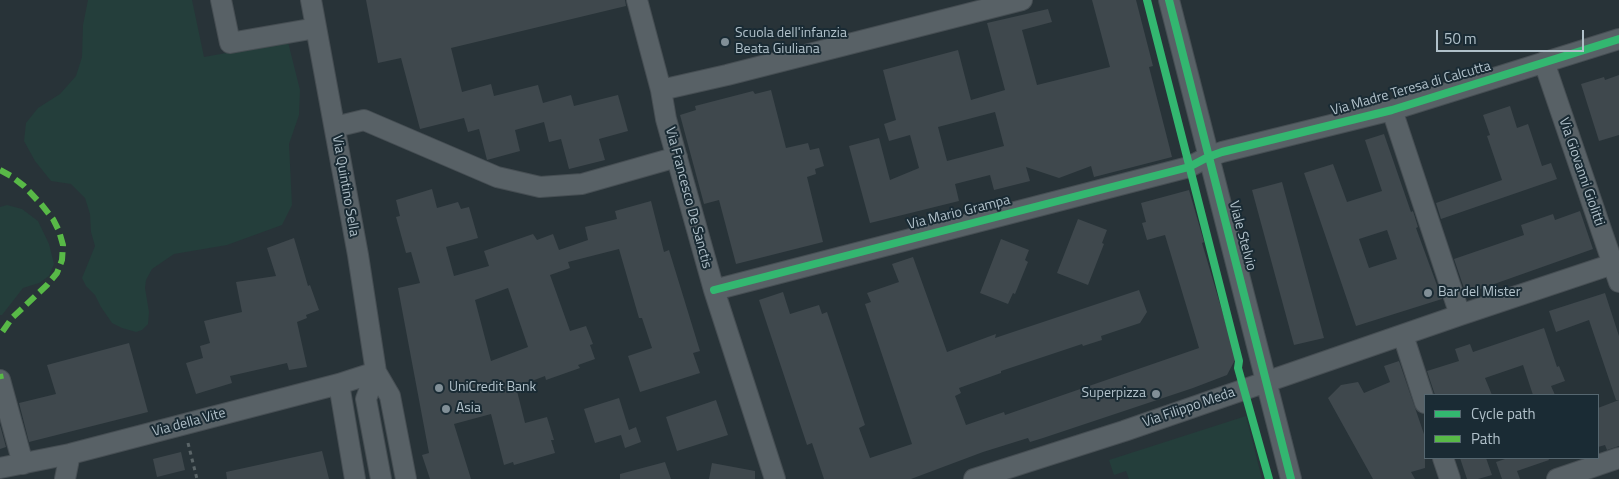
<!DOCTYPE html>
<style>
body{margin:0}
#map{position:relative;width:1619px;height:479px;overflow:hidden;background:#283338;font-family:"Titillium Web",sans-serif}
canvas{display:block}
.legend{position:absolute;left:1424px;top:394px;width:175px;height:65px;box-sizing:border-box;background:#1a2b34;border:1px solid #566770;margin:0;padding:6px 9px;list-style:none;font-size:15px;color:#b1c1ca}
.legend li{display:flex;align-items:center;gap:10px;height:25px}
.legend b{width:25px;border:1px solid #566770}
.scale{position:absolute;left:1436px;top:30px;width:148px;height:22px;box-sizing:border-box;border:2px solid #b1c1ca;border-top:0;padding-left:6px;font-size:15px;line-height:18px;white-space:nowrap;color:#b1c1ca;-webkit-text-stroke:4px #1a2b34;paint-order:stroke}
</style>
<div id="map">
<canvas width="1619" height="479"></canvas>
<ul class="legend">
<li><b style="height:6px;background:#33b770"></b>Cycle path</li>
<li><b style="height:6px;background:#58b947"></b>Path</li>
</ul>
<div class="scale">50 m</div>
</div>
<script>
const ctx = document.querySelector('canvas').getContext('2d');
ctx.lineJoin = 'round';
function fill(path, color) { ctx.fillStyle = color; ctx.fill(path, 'evenodd'); }
const toPath = rows => new Path2D(rows.map(r => 'M' + r).join(''));
function trace(path, color, width, dash) { ctx.strokeStyle = color; ctx.lineWidth = width; ctx.lineCap = dash ? 'butt' : 'round'; ctx.setLineDash(dash || []); ctx.stroke(path); }
function label(font, color, halo, rows, align = 'center') {
  ctx.font = font + ' "Titillium Web",sans-serif'; ctx.lineWidth = 4; ctx.setLineDash([]); ctx.textBaseline = 'middle'; ctx.strokeStyle = halo; ctx.fillStyle = color; for (const [text, x, y, turn = 0] of rows) {
    ctx.save(); ctx.translate(x, y); ctx.rotate((+turn || 0) * Math.PI / 180); ctx.textAlign = isNaN(turn) ? turn : align; if (halo) ctx.strokeText(text, 0, 0); ctx.fillText(text, 0, 0); ctx.restore();
  }
}
fill(toPath([
 [88,0,192,0,204,57,288,42,300,90,299,115,289,144,292,205,282,225,227,245,174,254,152,269,146,280,145,288,149,312,148,324,142,330,136,332,122,328,112,323,101,307,95,295,86,286,82,278,95,246,91,232,90,214,85,198,71,184,51,181,35,161,24,141,26,123,38,108,60,94,76,76,82,57,83,25],
 [7,205,22,209,38,221,49,244,54,264,49,276,39,283,23,288,2,315,0,315,0,207],
 [1246,416,1262,479,1129,479,1126,471,1114,475,1109,460]
]), '#243e3b');
fill(toPath([
 [366,0,625,0,626,6,451,48,462,92,491,84,494,96,538,85,543,103,571,95,574,106,618,95,628,131,599,139,605,160,569,169,561,139,549,142,544,122,515,130,520,151,487,160,479,129,468,132,464,118,420,129,401,58,378,63],
 [1092,0,1136,0,1153,66,1149,67,1172,157,1094,177,1091,166,1059,178,1026,167,1030,181,994,190,990,175,955,184,959,201,870,223,849,146,879,138,890,180,919,168,910,135,889,141,884,124,896,120,883,70,958,50,971,100,1005,90,987,23,1048,9,1052,22,1022,30,1037,85,1110,67],
 [995,112,1004,146,947,161,938,127],
 [1619,75,1619,135,1599,141,1581,84,1604,77,1605,80],
 [771,90,786,148,808,143,810,150,819,148,824,166,815,169,816,174,807,177,823,242,736,264,719,200,704,204,680,115,696,110,695,106,753,91,755,94],
 [1510,106,1517,128,1528,124,1542,166,1551,163,1557,179,1441,219,1436,203,1502,180,1487,136,1490,135,1483,115],
 [1384,134,1411,212,1413,211,1418,227,1416,228,1442,299,1356,326,1304,173,1333,164,1347,202,1382,191,1365,140],
 [1387,230,1397,259,1369,268,1359,239],
 [1282,182,1324,338,1294,345,1252,190],
 [432,189,437,208,458,202,461,209,469,207,478,238,446,247,454,276,489,266,484,251,533,234,537,240,553,234,559,250,588,240,585,227,617,219,615,211,651,201,664,252,669,250,700,351,693,353,700,373,640,392,628,356,652,348,642,318,639,318,619,249,568,262,570,268,550,275,570,331,586,326,593,344,590,345,595,359,578,365,580,368,546,380,545,376,516,387,525,423,547,417,554,440,551,440,555,453,514,465,513,462,504,465,491,414,454,424,471,479,430,479,422,455,429,453,398,288,420,283,411,252,406,253,396,217,400,216,396,200],
 [508,288,528,347,491,361,475,300],
 [1189,190,1204,242,1202,243,1236,358,1227,375,1193,388,1043,438,1030,442,1028,438,983,452,911,479,824,479,812,443,807,445,759,300,783,292,790,314,819,305,822,314,827,312,865,425,859,428,870,458,912,444,865,304,871,302,867,293,899,282,892,264,913,257,947,352,996,334,995,338,1139,290,1147,312,1140,323,1101,336,1102,340,1083,346,1082,344,1001,371,1001,373,959,388,961,393,955,396,966,425,1004,412,1005,415,1199,348,1165,235,1147,240,1142,223,1146,222,1141,203],
 [1580,211,1593,249,1466,294,1454,259,1524,235,1521,225,1553,214,1555,220],
 [1078,219,1107,230,1102,243,1104,244,1088,285,1057,273],
 [294,238,308,286,310,285,319,310,306,315,307,318,297,322,307,367,289,370,287,363,230,376,232,383,196,394,186,363,203,358,200,346,210,343,204,321,242,312,236,282,276,276,267,248],
 [1001,239,1029,250,1025,260,1028,262,1015,294,1013,293,1008,304,980,293],
 [1605,293,1619,336,1619,400,1616,400,1589,320,1556,332,1549,311],
 [1544,328,1557,367,1559,366,1565,381,1551,386,1555,395,1533,395,1523,365,1485,378,1492,395,1435,395,1427,371,1459,361,1455,349,1470,344,1473,352],
 [129,343,148,412,29,442,19,403,56,394,47,365],
 [1399,361,1425,437,1425,468,1411,472,1415,479,1373,479,1328,398,1341,385,1358,382,1364,393,1390,382,1384,366],
 [619,398,629,430,636,427,641,442,625,448,621,435,595,443,584,409],
 [716,400,728,435,677,451,666,417],
 [1619,400,1619,446,1607,450,1605,445,1598,447,1598,408],
 [0,425,6,447,0,449],
 [322,451,329,479,227,479,226,472],
 [181,452,185,470,157,477,153,459],
 [1460,458,1486,458,1492,475,1478,479,1467,479],
 [1508,458,1548,458,1549,460,1517,471,1520,479,1502,479,1496,462],
 [665,462,671,479,620,479,620,474],
 [712,463,755,471,755,479,709,479]
]), '#3f484d');
const minor = toPath([
 [221,0,230,43,316,28],
 [311,0,358,255,376,372,390,396,406,479],
 [637,0,661,90,666,119,714,290,775,479],
 [1169,0,1291,479],
 [1544,62,1619,282],
 [661,90,727,75,1022,0],
 [1392,110,1460,315],
 [335,127,364,120,497,177,540,187,582,184,677,157],
 [714,290,1189,167,1208,157,1222,152,1392,110,1619,39],
 [1403,335,1425,403],
 [376,372,366,399,381,479],
 [0,380,23,464],
 [339,384,355,479],
 [1443,458,1450,479],
 [0,468,70,454,339,384,376,372],
 [65,479,70,454],
 [974,479,1124,431,1460,315,1619,262],
 [1557,479,1619,458]
]);
trace(minor, '#464e53', 22);
trace(toPath([
 [188,443,197,479]
]), '#5b6568', 3, [4, 4]);
trace(minor, '#586166', 20);
trace(toPath([
 [0,170,11,176,24,186,41,204,53,219,59,231,63,245,62,260,57,273,47,285,12,318,0,335],
 [0,374,1,379]
]), '#58b947', 6, [12, 6]);
trace(toPath([
 [1147,0,1239,361,1238,368,1269,479],
 [1169,0,1291,479],
 [714,290,1189,167,1208,157,1222,152,1392,110,1619,39]
]), '#33b770', 8);
for (const [x, y, r, color] of [
 [725,42,5,"#818f97"],
 [1428,293,5,"#818f97"],
 [439,388,5,"#818f97"],
 [1156,394,5,"#818f97"],
 [446,409,5,"#818f97"]
]) { const dot = new Path2D(); dot.arc(x, y, r, 0, 2 * Math.PI); ctx.fillStyle = color; ctx.fill(dot); trace(dot, '#1a2b34', 2); }
label('14px', '#b1c1ca', '#1a2b34', [
 ["Scuola dell'infanzia",735,34],
 ["Beata Giuliana",735,50],
 ["Bar del Mister",1438,293],
 ["UniCredit Bank",449,388],
 ["Superpizza",1146,394,"right"],
 ["Asia",456,409]
], 'left');
label('14px', '#b1c1ca', '#1a2b34', [
 ["Via Madre Teresa di Calcutta",1411,89,-16],
 ["Via Giovanni Giolitti",1581,172,71],
 ["Via Quintino Sella",345,186,80],
 ["Via Francesco De Sanctis",688,198,75],
 ["Via Mario Grampa",959,213,-14],
 ["Viale Stelvio",1242,236,75],
 ["Via Filippo Meda",1189,408,-19],
 ["Via della Vite",189,423,-15]
]);
</script>
